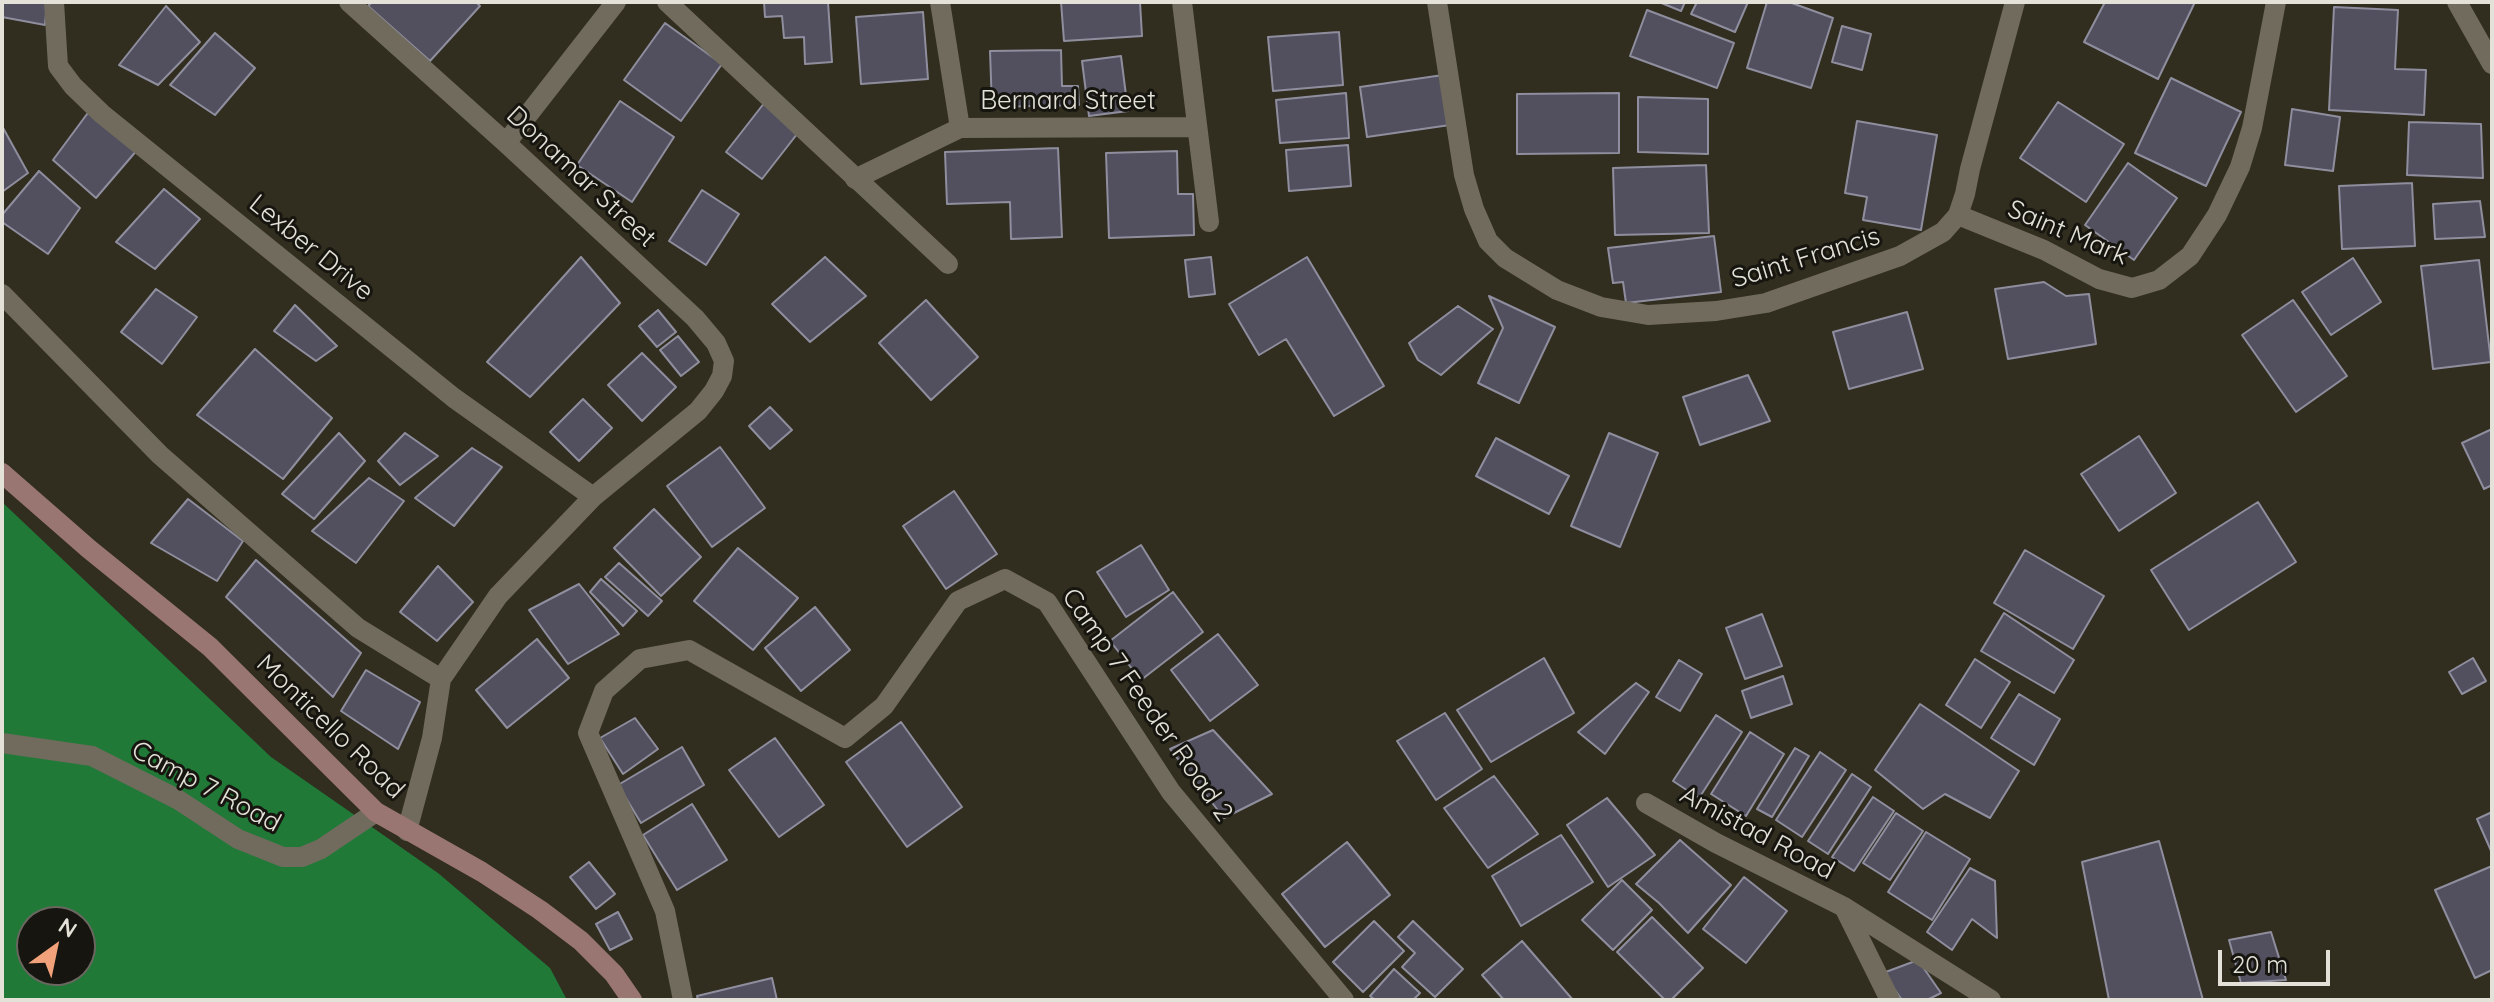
<!DOCTYPE html>
<style>
body{margin:0}
#map{position:relative;width:2494px;height:1002px;overflow:hidden;background:#312d1f;font-family:Quicksand,sans-serif}
canvas{display:block}
.frame{position:absolute;inset:0;border:4px solid #e4e1d8;pointer-events:none}
.north{position:absolute;left:16px;top:906px;width:80px;height:80px;box-sizing:border-box;background:#17150f;border:2px solid #69675f;border-radius:50%;rotate:33deg;font-size:22px;font-weight:700;line-height:32px;text-align:center;color:#e4e1d8}
.north::after{content:'';display:block;margin:auto;width:28px;height:36px;background:#f1a27b;clip-path:polygon(50% 0,100% 100%,50% 72%,0 100%)}
.scale{position:absolute;left:2218px;top:950px;width:112px;height:36px;box-sizing:border-box;border:4px solid #e4e1d8;border-top:0;padding-left:10px;font-size:24px;line-height:28px;white-space:nowrap;color:#e4e1d8;-webkit-text-stroke:6px #17150f;paint-order:stroke}
</style>
<div id="map">
<canvas width="2494" height="1002"></canvas>
<div class="frame"></div>
<div class="north">N</div>
<div class="scale">20 m</div>
</div>
<script>
const ctx = document.querySelector('canvas').getContext('2d');
ctx.lineJoin = 'round';
function fill(path, color) { ctx.fillStyle = color; ctx.fill(path, 'evenodd'); }
const toPath = rows => new Path2D(rows.map(r => 'M' + r).join(''));
function trace(path, color, width, dash) { ctx.strokeStyle = color; ctx.lineWidth = width; ctx.lineCap = dash ? 'butt' : 'round'; ctx.setLineDash(dash || []); ctx.stroke(path); }
function label(font, color, halo, rows, align = 'center') {
  ctx.font = font + ' Quicksand,sans-serif'; ctx.lineWidth = 6; ctx.setLineDash([]); ctx.textBaseline = 'middle'; ctx.strokeStyle = halo; ctx.fillStyle = color; for (const [text, x, y, turn = 0] of rows) {
    ctx.save(); ctx.translate(x, y); ctx.rotate((+turn || 0) * Math.PI / 180); ctx.textAlign = isNaN(turn) ? turn : align; if (halo) ctx.strokeText(text, 0, 0); ctx.fillText(text, 0, 0); ctx.restore();
  }
}
fill(toPath([
 [2,502,271,757,438,873,550,968,567,1000,2,1000],
 [32,922,80,922,80,970,32,970]
]), '#217938');
const building = toPath([
 [2,2,47,2,45,25,2,17,2,2],
 [372,2,476,2,480,6,430,61,368,6,372,2],
 [764,2,828,2,832,62,805,64,804,37,784,38,782,16,765,17,764,2],
 [1061,2,1140,2,1142,36,1064,41,1061,2],
 [1659,2,1685,2,1681,11,1659,2],
 [1697,2,1748,2,1735,32,1691,14,1697,2],
 [1767,2,1789,2,1833,18,1811,88,1747,68,1767,2],
 [2105,2,2195,2,2158,79,2084,42,2105,2],
 [166,6,200,42,158,85,119,65,166,6],
 [2334,7,2398,10,2395,69,2426,70,2424,115,2329,110,2334,7],
 [1647,10,1734,43,1717,88,1630,56,1647,10],
 [923,12,928,79,861,84,856,17,923,12],
 [665,23,722,64,681,121,624,80,665,23],
 [1842,26,1871,34,1862,70,1832,62,1842,26],
 [1339,32,1343,85,1273,91,1268,37,1339,32],
 [215,33,255,68,215,115,170,85,215,33],
 [1061,50,1062,86,1078,86,1079,105,992,107,990,51,1061,50],
 [1121,56,1128,111,1089,116,1082,61,1121,56],
 [1443,75,1450,125,1367,137,1360,87,1443,75],
 [2171,78,2241,112,2206,186,2135,153,2171,78],
 [1346,93,1349,138,1280,143,1276,100,1346,93],
 [1619,93,1619,153,1517,154,1517,94,1619,93],
 [1638,97,1708,99,1708,154,1638,152,1638,97],
 [620,101,674,137,632,202,577,165,620,101],
 [765,102,801,129,762,179,726,152,765,102],
 [2058,102,2124,144,2086,202,2020,158,2058,102],
 [2292,109,2340,117,2333,171,2285,165,2292,109],
 [90,110,138,149,96,198,53,160,90,110],
 [1857,121,1937,135,1921,230,1863,220,1867,197,1845,193,1857,121],
 [2409,122,2481,124,2483,178,2407,175,2409,122],
 [2,126,28,173,2,192,2,126],
 [1348,145,1351,186,1289,191,1286,150,1348,145],
 [1058,148,1062,237,1011,239,1010,202,947,204,945,152,1058,148],
 [1177,151,1178,194,1193,194,1194,235,1109,238,1106,153,1177,151],
 [2128,163,2177,198,2134,260,2085,225,2128,163],
 [1706,165,1709,233,1615,235,1613,168,1706,165],
 [39,171,80,208,48,254,2,222,2,215,39,171],
 [2412,183,2415,246,2342,249,2339,186,2412,183],
 [164,189,200,219,155,269,116,242,164,189],
 [702,190,739,214,706,265,669,241,702,190],
 [2480,201,2485,237,2435,239,2433,204,2480,201],
 [1714,236,1721,292,1626,303,1623,282,1613,283,1608,248,1714,236],
 [581,257,620,303,530,397,487,362,581,257],
 [825,257,866,296,810,342,772,304,825,257],
 [1211,257,1215,294,1189,297,1185,260,1211,257],
 [1307,257,1384,386,1334,416,1286,339,1259,355,1229,304,1307,257],
 [2353,258,2381,302,2331,335,2302,292,2353,258],
 [2479,260,2491,362,2433,369,2421,266,2479,260],
 [2044,282,2066,296,2089,294,2096,344,2008,359,1995,289,2044,282],
 [156,289,197,317,162,364,121,332,156,289],
 [1489,296,1555,327,1519,403,1478,383,1503,328,1489,296],
 [926,300,978,357,931,400,879,343,926,300],
 [2293,300,2347,376,2296,412,2242,335,2293,300],
 [295,305,337,346,316,361,274,331,295,305],
 [1458,306,1493,329,1441,375,1418,360,1409,343,1458,306],
 [658,310,676,332,657,347,639,326,658,310],
 [1907,312,1923,369,1849,389,1833,332,1907,312],
 [678,336,699,362,681,376,660,350,678,336],
 [255,349,332,418,283,479,197,415,255,349],
 [642,353,676,387,642,421,608,385,642,353],
 [1748,375,1770,421,1700,445,1683,397,1748,375],
 [583,399,612,428,579,461,550,432,583,399],
 [770,407,792,430,770,449,749,426,770,407],
 [2492,429,2492,485,2484,489,2462,443,2492,429],
 [339,433,365,461,314,519,282,494,339,433],
 [405,433,438,456,400,485,378,461,405,433],
 [1609,433,1658,453,1620,547,1571,526,1609,433],
 [2139,436,2176,493,2119,531,2081,474,2139,436],
 [1496,438,1569,476,1549,514,1476,476,1496,438],
 [720,447,765,508,712,547,667,486,720,447],
 [472,448,502,467,454,526,415,498,472,448],
 [369,478,404,501,356,563,312,531,369,478],
 [954,491,997,554,946,589,903,526,954,491],
 [188,499,243,541,217,581,151,543,188,499],
 [2258,502,2296,562,2189,630,2151,570,2258,502],
 [654,509,701,557,661,596,614,548,654,509],
 [1141,545,1169,590,1126,617,1097,572,1141,545],
 [738,548,798,598,753,650,694,601,738,548],
 [2025,550,2104,596,2073,649,1994,603,2025,550],
 [256,560,361,653,333,697,226,597,256,560],
 [619,563,662,601,648,616,605,577,619,563],
 [438,566,473,602,437,641,400,612,438,566],
 [601,579,637,611,623,626,590,592,601,579],
 [579,584,619,634,568,664,529,610,579,584],
 [1173,592,1203,632,1141,680,1110,641,1173,592],
 [815,607,850,650,801,691,765,648,815,607],
 [2004,613,2074,660,2054,693,1981,651,2004,613],
 [1762,614,1782,666,1745,679,1726,628,1762,614],
 [1218,634,1258,685,1210,721,1171,670,1218,634],
 [537,639,569,678,507,728,476,690,537,639],
 [1544,658,1574,713,1491,762,1457,710,1544,658],
 [2473,658,2486,681,2462,694,2449,672,2473,658],
 [1975,659,2010,682,1981,728,1946,705,1975,659],
 [1679,660,1702,674,1680,711,1656,697,1679,660],
 [366,670,420,702,398,749,341,711,366,670],
 [1783,676,1792,704,1751,718,1742,691,1783,676],
 [1636,683,1649,692,1605,754,1578,732,1636,683],
 [2019,694,2060,719,2034,765,1991,738,2019,694],
 [1920,704,2019,771,1990,818,1945,794,1923,809,1875,770,1920,704],
 [1445,713,1482,769,1436,800,1397,741,1445,713],
 [1716,715,1742,732,1699,798,1673,781,1716,715],
 [635,718,658,749,623,774,600,738,635,718],
 [901,722,962,807,907,847,846,762,901,722],
 [1213,730,1272,794,1224,818,1170,749,1213,730],
 [1750,732,1784,754,1746,816,1711,794,1750,732],
 [775,738,824,805,779,837,729,770,775,738],
 [682,747,704,785,641,823,618,785,682,747],
 [1795,748,1809,756,1772,817,1757,809,1795,748],
 [1820,752,1846,770,1802,837,1776,820,1820,752],
 [1852,774,1871,787,1828,854,1808,841,1852,774],
 [1494,776,1538,834,1488,868,1444,808,1494,776],
 [1873,797,1894,811,1854,871,1832,857,1873,797],
 [1607,798,1655,855,1608,887,1567,825,1607,798],
 [692,804,727,860,677,890,643,835,692,804],
 [2492,812,2492,853,2477,819,2492,812],
 [1896,813,1923,831,1890,880,1863,863,1896,813],
 [1926,832,1970,859,1932,920,1888,892,1926,832],
 [1561,835,1593,882,1521,926,1492,876,1561,835],
 [1680,840,1731,885,1688,933,1659,903,1636,884,1680,840],
 [2159,841,2203,1000,2109,1000,2082,862,2159,841],
 [1347,842,1390,895,1325,947,1282,894,1347,842],
 [589,862,615,894,596,909,570,877,589,862],
 [2492,866,2492,970,2475,978,2435,890,2492,866],
 [1970,868,1995,881,1997,938,1972,919,1952,950,1927,932,1970,868],
 [1744,877,1787,911,1746,963,1703,929,1744,877],
 [1622,880,1652,910,1613,950,1582,920,1622,880],
 [618,912,632,939,610,950,596,924,618,912],
 [1652,917,1703,968,1671,1000,1665,1000,1617,952,1652,917],
 [1374,921,1404,951,1363,992,1333,962,1374,921],
 [1413,921,1463,969,1435,997,1402,967,1415,953,1398,937,1413,921],
 [2271,932,2286,980,2241,983,2229,940,2271,932],
 [1522,941,1573,1000,1504,1000,1482,975,1522,941],
 [1918,960,1941,993,1927,1000,1902,1000,1883,973,1918,960],
 [1394,969,1420,993,1413,1000,1375,1000,1370,996,1394,969],
 [772,978,777,1000,698,1000,697,996,772,978]
]);
fill(building, '#52505f');
trace(building, '#8f8e9e', 2);
trace(toPath([
 [54,2,58,66,73,86,102,114,454,398,593,497],
 [349,2,506,143,695,318,716,343,724,361,722,376,714,391,698,411,593,497,498,596,441,679,432,738,407,831],
 [667,2,948,264],
 [940,2,960,128],
 [1182,2,1209,222],
 [1437,2,1464,175,1474,209,1488,241,1505,258,1557,290,1601,307,1648,315,1716,311,1766,303,1900,256,1943,232,1958,215,1965,194,1970,169,2015,2],
 [2457,2,2492,64],
 [506,143,616,2],
 [855,179,960,128,1196,127],
 [1958,215,2044,250,2099,279,2132,288,2159,280,2190,256,2217,215,2240,167,2252,128,2276,2],
 [2,294,160,455,358,628,441,679],
 [2,743,92,756,177,799,238,839,283,857,302,857,321,849,376,812],
 [1646,803,1716,843,1844,907,1991,1000],
 [1844,907,1890,1000],
 [683,1000,665,911,588,733,604,691,640,659,689,650,845,738,884,706,958,601,1005,579,1047,602,1171,792,1344,1000]
]), '#706b5c', 20);
trace(toPath([
 [2,473,89,549,210,647,376,812,482,872,540,910,581,941,614,974,632,1000]
]), '#997671', 20);
label('26px', '#e4e1d8', '#17150f', [
 ["Bernard Street",1068,101],
 ["Donamar Street",581,177,43],
 ["Saint Mark",2068,233,23],
 ["Lexber Drive",311,248,39],
 ["Saint Francis",1806,258,-17],
 ["Camp 7 Feeder Road 2",1147,705,55],
 ["Monticello Road",330,727,44],
 ["Camp 7 Road",206,787,28],
 ["Amistad Road",1757,833,28]
]);
</script>
